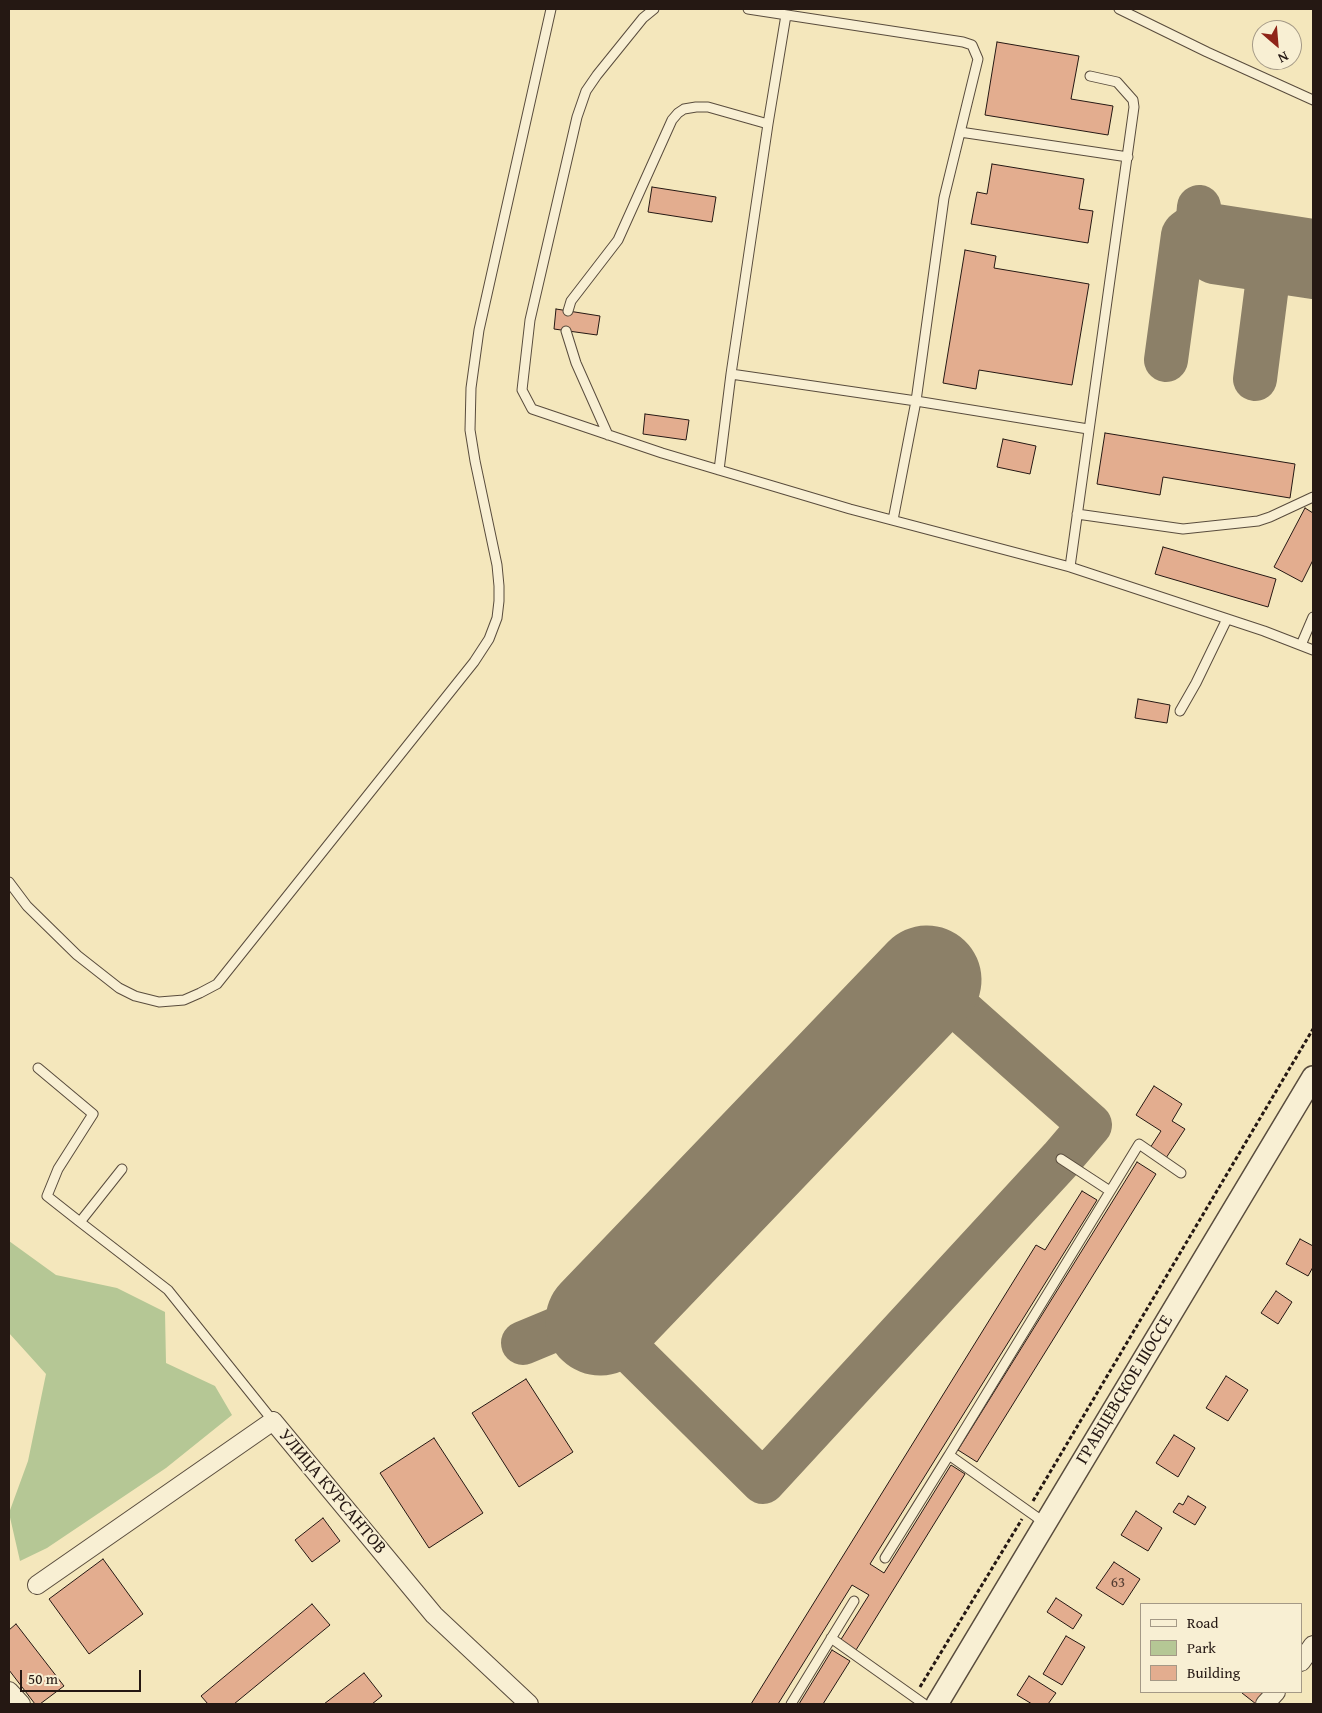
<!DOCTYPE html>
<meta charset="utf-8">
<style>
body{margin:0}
#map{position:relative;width:1322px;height:1713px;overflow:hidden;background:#f4e7bc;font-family:"Gentium Book Plus",serif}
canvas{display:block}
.frame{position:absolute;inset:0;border:10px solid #251813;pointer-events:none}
.legend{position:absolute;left:1140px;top:1603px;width:162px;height:90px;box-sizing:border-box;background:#f8efd3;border:1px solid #a49986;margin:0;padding:6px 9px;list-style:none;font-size:15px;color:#251813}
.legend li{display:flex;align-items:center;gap:10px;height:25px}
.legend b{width:25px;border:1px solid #a49986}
.north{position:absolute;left:1252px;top:20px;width:50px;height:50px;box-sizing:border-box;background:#f8efd3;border:1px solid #a49986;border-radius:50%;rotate:153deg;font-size:14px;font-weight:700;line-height:20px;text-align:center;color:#251813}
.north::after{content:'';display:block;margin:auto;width:18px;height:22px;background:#8f2418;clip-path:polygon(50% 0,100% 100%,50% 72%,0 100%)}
.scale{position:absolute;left:20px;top:1670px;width:121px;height:22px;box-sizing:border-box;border:2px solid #251813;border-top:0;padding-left:6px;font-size:15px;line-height:18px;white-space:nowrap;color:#251813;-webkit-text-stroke:4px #f8efd3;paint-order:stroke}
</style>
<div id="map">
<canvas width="1322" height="1713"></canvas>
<div class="frame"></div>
<ul class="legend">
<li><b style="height:6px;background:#f8efd3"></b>Road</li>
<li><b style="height:14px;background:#b5c795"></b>Park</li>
<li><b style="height:14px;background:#e3ad8f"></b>Building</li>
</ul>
<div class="north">N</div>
<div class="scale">50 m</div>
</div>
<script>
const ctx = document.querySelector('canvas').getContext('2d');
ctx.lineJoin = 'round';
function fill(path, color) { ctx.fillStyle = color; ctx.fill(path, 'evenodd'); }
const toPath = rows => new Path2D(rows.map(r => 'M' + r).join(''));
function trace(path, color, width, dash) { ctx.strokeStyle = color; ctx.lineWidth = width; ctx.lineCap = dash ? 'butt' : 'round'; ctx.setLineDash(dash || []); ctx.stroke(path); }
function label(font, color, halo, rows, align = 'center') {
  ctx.font = font + ' "Gentium Book Plus",serif'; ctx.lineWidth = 4; ctx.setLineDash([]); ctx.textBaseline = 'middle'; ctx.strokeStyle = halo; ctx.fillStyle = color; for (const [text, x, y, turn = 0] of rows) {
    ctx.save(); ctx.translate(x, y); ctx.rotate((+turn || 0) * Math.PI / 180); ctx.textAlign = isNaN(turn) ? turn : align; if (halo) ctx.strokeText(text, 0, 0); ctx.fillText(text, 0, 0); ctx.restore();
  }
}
fill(toPath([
 [9,1241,56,1275,117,1288,165,1312,166,1363,215,1386,232,1415,166,1468,47,1548,20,1561,9,1513,28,1461,46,1374,9,1333]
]), '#b5c795');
trace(toPath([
 [1199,207,1196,237,1197,243,1202,254,1208,259,1213,262,1313,277],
 [1166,360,1183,235,1185,232,1197,223,1313,241],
 [1255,379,1269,270,1273,249,1278,244],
 [523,1343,576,1321,600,1321,763,1482,1061,1159,1090,1125,927,980]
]), '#8c8068', 44);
trace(toPath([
 [600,1321,927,980]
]), '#8c8068', 109);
const building = toPath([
 [997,42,1079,56,1071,99,1113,106,1108,135,985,115,997,42],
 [992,164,1084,179,1079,209,1093,211,1088,243,971,224,977,192,987,194,992,164],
 [652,187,716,197,712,222,648,212,652,187],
 [965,250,996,256,994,268,1089,284,1072,385,979,370,976,389,943,383,965,250],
 [556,309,600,316,597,335,554,329,556,309],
 [645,414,689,420,686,440,643,434,645,414],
 [1105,433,1295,464,1290,498,1163,477,1160,495,1097,484,1105,433],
 [1003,439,1036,446,1030,474,997,467,1003,439],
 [1305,508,1313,513,1313,560,1302,582,1274,567,1305,508],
 [1163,547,1276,579,1268,607,1155,574,1163,547],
 [1138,699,1170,705,1167,723,1135,718,1138,699],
 [1154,1086,1182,1104,1172,1121,1185,1129,1166,1158,1150,1148,1161,1131,1136,1115,1154,1086],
 [1137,1162,1156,1174,977,1462,958,1450,1137,1162],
 [1082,1191,1097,1200,870,1564,884,1573,951,1465,965,1474,856,1650,840,1641,869,1595,852,1585,778,1704,751,1704,1036,1245,1045,1250,1082,1191],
 [1300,1239,1313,1246,1313,1267,1308,1276,1286,1264,1300,1239],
 [1276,1291,1292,1302,1278,1324,1261,1313,1276,1291],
 [1226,1376,1248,1390,1228,1421,1206,1408,1226,1376],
 [526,1379,573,1452,519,1487,472,1413,526,1379],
 [1174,1435,1195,1448,1178,1477,1156,1463,1174,1435],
 [434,1438,483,1513,429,1548,380,1473,434,1438],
 [1188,1496,1206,1507,1195,1525,1173,1512,1179,1503,1183,1505,1188,1496],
 [1136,1511,1162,1528,1148,1551,1121,1535,1136,1511],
 [323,1518,340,1541,312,1562,295,1540,323,1518],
 [103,1559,143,1614,89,1654,49,1599,103,1559],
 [1114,1562,1140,1579,1123,1605,1096,1588,1114,1562],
 [1056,1598,1082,1615,1073,1629,1047,1612,1056,1598],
 [312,1604,330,1625,234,1704,208,1704,201,1696,312,1604],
 [16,1624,64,1686,40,1704,35,1704,9,1670,9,1630,16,1624],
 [1066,1636,1085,1647,1062,1685,1043,1674,1066,1636],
 [832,1650,850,1661,823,1704,799,1704,832,1650],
 [364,1673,382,1696,372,1704,324,1704,364,1673],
 [1029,1676,1056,1693,1048,1704,1032,1704,1017,1695,1029,1676],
 [1243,1692,1266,1692,1256,1704,1242,1693,1243,1692]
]);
fill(building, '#e3ad8f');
trace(building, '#251813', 1);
const service = toPath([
 [654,9,643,18,597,75,586,91,577,117,530,320,522,390,532,409,662,453,850,509,1070,567,1264,631,1313,650],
 [748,9,963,42,972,45,978,59,944,198,916,401,893,520],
 [1119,9,1207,52,1313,100],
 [960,132,1128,157],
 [568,311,571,301,618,240,672,120,678,113,684,109,696,107,708,107,768,124],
 [566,331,576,363,608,435],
 [731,374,916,401,1088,429],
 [719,470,731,374,768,124,786,15],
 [1077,514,1183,529,1258,521,1270,517,1313,497],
 [1070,567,1134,107,1133,100,1117,82,1090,76],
 [1301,645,1313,617],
 [1180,711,1196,683,1227,619],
 [9,882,27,906,77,955,119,988,135,996,159,1002,184,1000,200,993,217,984,474,662,489,639,497,618,499,601,499,586,497,565,475,461,470,430,471,388,479,330,551,9],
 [38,1068,93,1114,58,1169,47,1196,80,1222],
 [1061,1159,1110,1191],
 [122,1169,80,1222,168,1290,273,1421],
 [949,1455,1139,1144,1181,1173],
 [885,1558,949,1455,1045,1523],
 [831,1638,924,1704],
 [791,1704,854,1601]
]);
const minor = toPath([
 [37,1585,273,1421,434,1615,529,1704],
 [1301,1662,1313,1645],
 [9,1691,21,1704],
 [1265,1704,1276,1692]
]);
const tertiary = toPath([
 [937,1704,1313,1077]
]);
trace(service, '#594c3d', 11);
trace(minor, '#594c3d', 20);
trace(tertiary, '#594c3d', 24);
trace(toPath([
 [1033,1501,1313,1029],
 [920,1687,1022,1519]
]), '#251813', 3, [4, 2.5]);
trace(service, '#f8efd3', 9);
trace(minor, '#f8efd3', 18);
trace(tertiary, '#f8efd3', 21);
label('15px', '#543d32', null, [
 ["63",1118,1583]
]);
label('18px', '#251813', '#f8efd3', [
 ["ГРАБЦЕВСКОЕ ШОССЕ",1125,1390,-59],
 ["УЛИЦА КУРСАНТОВ",332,1492,50]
]);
</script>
